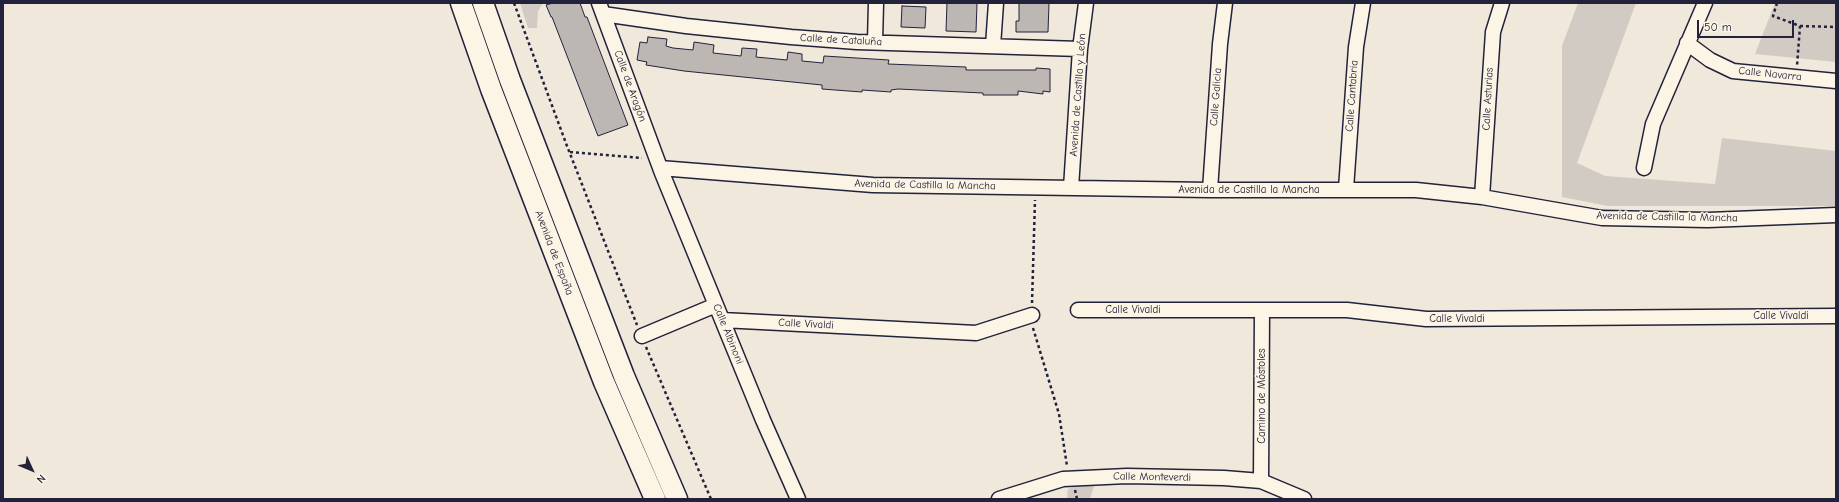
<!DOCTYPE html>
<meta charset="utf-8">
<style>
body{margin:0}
#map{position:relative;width:1839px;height:502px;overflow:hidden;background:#efe8db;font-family:"Comic Neue",sans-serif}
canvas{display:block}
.frame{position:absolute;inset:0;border:4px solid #22223b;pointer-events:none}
.north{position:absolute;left:12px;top:450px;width:40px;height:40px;-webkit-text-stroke:3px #fcf5e5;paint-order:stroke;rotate:134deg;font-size:11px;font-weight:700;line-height:16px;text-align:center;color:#22223b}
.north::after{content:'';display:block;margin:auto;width:14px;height:18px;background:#22223b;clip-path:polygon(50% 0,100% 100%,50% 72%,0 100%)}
.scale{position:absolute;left:1697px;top:20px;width:97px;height:18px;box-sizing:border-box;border:2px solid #22223b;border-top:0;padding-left:5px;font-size:12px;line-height:14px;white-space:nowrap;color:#22223b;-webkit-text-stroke:3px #fcf5e5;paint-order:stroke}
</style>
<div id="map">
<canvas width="1839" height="502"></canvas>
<div class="frame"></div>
<div class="north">N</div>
<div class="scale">50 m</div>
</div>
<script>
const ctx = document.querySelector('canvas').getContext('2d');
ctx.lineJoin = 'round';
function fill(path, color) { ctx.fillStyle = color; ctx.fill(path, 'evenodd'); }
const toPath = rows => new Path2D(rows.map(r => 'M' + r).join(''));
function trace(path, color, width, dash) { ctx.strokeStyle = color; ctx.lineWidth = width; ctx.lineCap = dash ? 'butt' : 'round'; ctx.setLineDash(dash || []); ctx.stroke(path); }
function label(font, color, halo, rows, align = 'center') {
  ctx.font = font + ' "Comic Neue",sans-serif'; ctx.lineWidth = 3; ctx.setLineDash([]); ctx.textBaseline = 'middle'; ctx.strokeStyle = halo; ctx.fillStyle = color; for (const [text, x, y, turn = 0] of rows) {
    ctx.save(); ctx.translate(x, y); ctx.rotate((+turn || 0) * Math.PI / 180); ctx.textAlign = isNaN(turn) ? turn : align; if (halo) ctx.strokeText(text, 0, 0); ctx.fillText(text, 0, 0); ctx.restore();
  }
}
fill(toPath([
 [520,3,543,3,538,11,537,28,528,28],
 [1578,3,1636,3,1577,163,1605,176,1715,184,1722,138,1836,151,1836,206,1608,206,1562,197,1562,46],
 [1775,3,1836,3,1836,62,1755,54],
 [1076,486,1094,486,1090,499,1067,499,1068,489]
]), '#d1cbc3');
const building = toPath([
 [553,3,580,3,585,17,587,17,628,125,598,136,552,17,551,17,546,5,553,3],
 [947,3,977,3,976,32,946,31,947,3],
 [1019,3,1049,3,1048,32,1016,32,1016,21,1019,21,1019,3],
 [902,6,926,7,925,28,901,27,902,6],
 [648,37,667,39,666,46,673,48,693,50,694,42,714,45,713,53,741,56,742,48,757,49,756,57,787,60,788,52,802,54,802,61,823,63,824,56,889,60,888,64,966,67,966,70,1036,70,1036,68,1050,69,1050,92,1043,91,1043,94,1018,91,1018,95,983,95,983,93,898,89,891,90,891,92,862,90,862,92,822,89,822,85,684,71,646,65,647,62,637,60,640,42,647,43,648,37]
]);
fill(building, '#bcb7b3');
trace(building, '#22223b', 1);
const street = toPath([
 [599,3,662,173,763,420,798,499],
 [603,14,686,26,791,37,857,42,1080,49],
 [875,42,876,3],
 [1687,43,1710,60,1733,71,1836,81],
 [993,46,996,3],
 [660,168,873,185,1210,190,1416,190,1482,197,1602,218,1708,220,1836,215],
 [1644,168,1653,124,1705,3],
 [1071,188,1080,49,1086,3],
 [1346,189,1356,47,1363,3],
 [1210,190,1220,44,1225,3],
 [1482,197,1493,32,1502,3],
 [1078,310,1347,310,1426,319,1836,316],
 [722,320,976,333,1032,315],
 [642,336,716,305],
 [1261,481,1262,311],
 [999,499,1063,479,1127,476,1224,478,1261,481,1304,499]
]);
const secondary = toPath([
 [461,3,491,89,604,382,655,499],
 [483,3,510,80,624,376,677,499]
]);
trace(street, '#22223b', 17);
trace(secondary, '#22223b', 23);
trace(toPath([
 [514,3,567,146,637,325],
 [1777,3,1773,16,1800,26,1797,66],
 [1800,26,1836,27],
 [570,152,642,158],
 [1032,303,1035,200],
 [1033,328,1059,414,1067,466],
 [646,347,711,499],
 [1075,490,1077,499]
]), '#22223b', 2.5, [3, 3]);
trace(street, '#fcf5e5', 14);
trace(secondary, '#fcf5e5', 20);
label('11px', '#22223b', '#fcf5e5', [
 ["Calle de Cataluña",841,40,3],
 ["Calle Navarra",1770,74,6],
 ["Calle de Aragón",630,86,70],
 ["Avenida de Castilla y León",1078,95,-86],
 ["Calle Cantabria",1352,96,-86],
 ["Calle Galicia",1216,97,-86],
 ["Calle Asturias",1488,99,-87],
 ["Avenida de Castilla la Mancha",925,185,1],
 ["Avenida de Castilla la Mancha",1249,190],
 ["Avenida de Castilla la Mancha",1667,217,1],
 ["Avenida de España",554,253,69],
 ["Calle Vivaldi",1133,310],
 ["Calle Vivaldi",1781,316],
 ["Calle Vivaldi",1457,319],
 ["Calle Vivaldi",806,324,3],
 ["Calle Albinoni",728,334,68],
 ["Camino de Móstoles",1262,396,-90],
 ["Calle Monteverdi",1152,477,1]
]);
</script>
